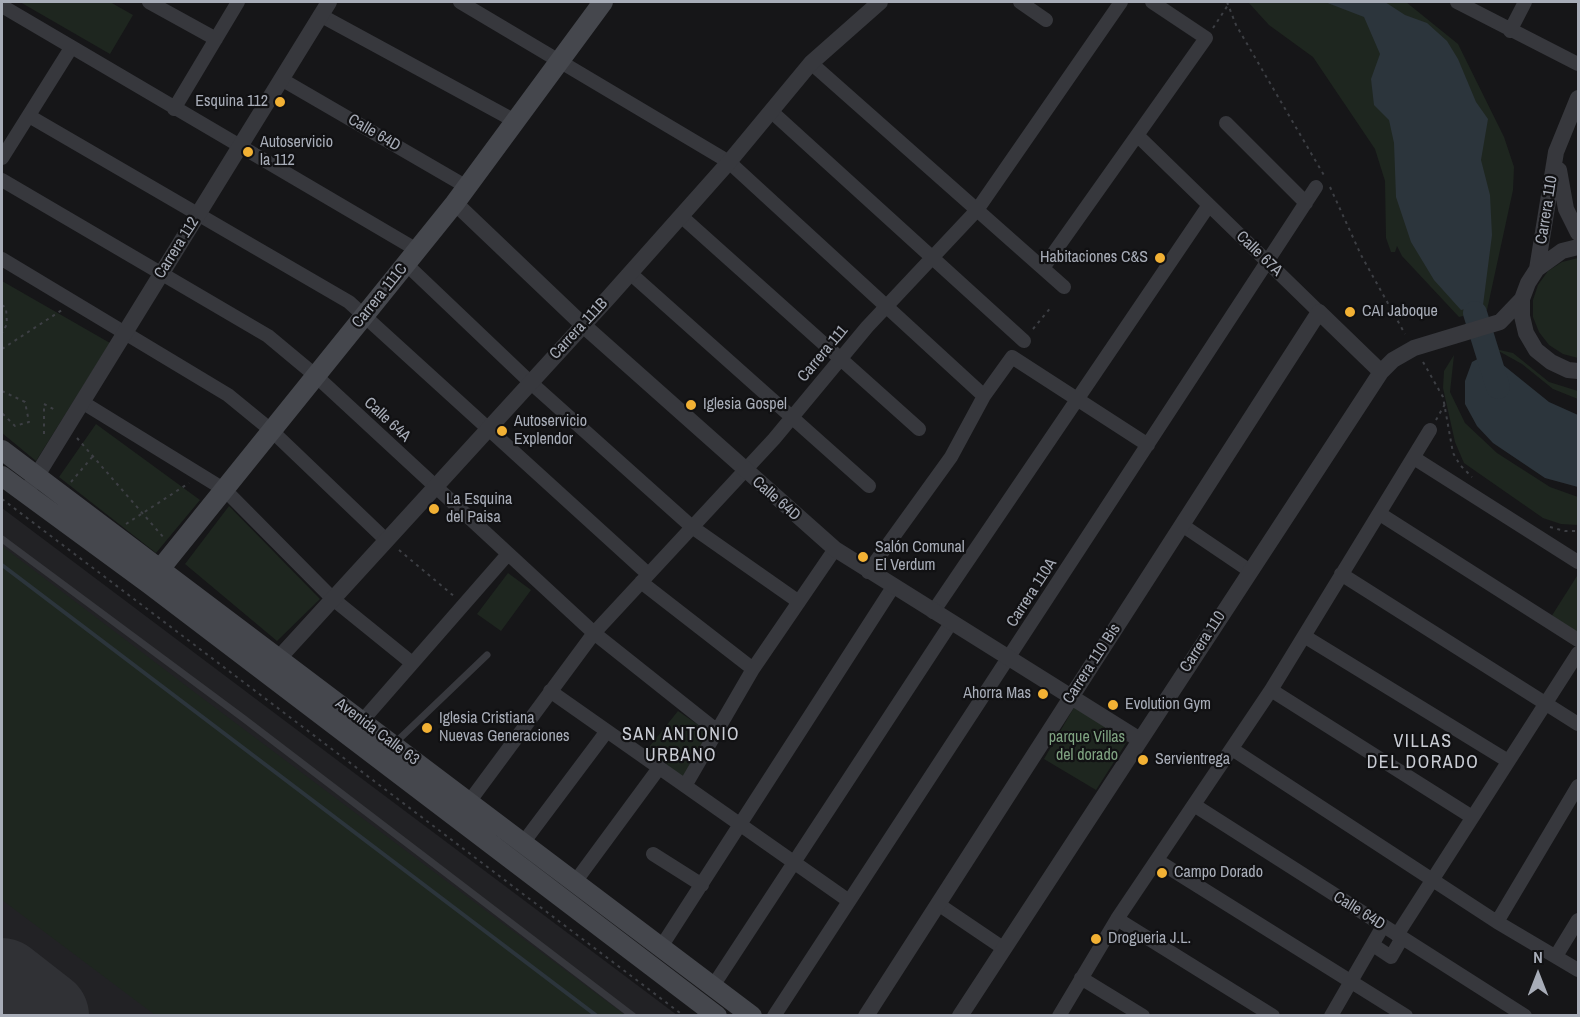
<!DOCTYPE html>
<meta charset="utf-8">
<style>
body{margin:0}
#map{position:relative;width:1580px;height:1017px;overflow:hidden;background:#161618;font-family:"Archivo Narrow",sans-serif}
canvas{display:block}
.frame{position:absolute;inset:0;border:3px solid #a8adb8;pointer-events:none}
.north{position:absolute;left:1508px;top:945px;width:60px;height:60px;-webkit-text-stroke:4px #111113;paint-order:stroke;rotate:0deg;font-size:16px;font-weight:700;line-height:24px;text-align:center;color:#a8adb8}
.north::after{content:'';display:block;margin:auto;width:21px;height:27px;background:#a8adb8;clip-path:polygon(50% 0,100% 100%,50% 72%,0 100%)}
</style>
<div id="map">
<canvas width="1580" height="1017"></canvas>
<div class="frame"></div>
<div class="north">N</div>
</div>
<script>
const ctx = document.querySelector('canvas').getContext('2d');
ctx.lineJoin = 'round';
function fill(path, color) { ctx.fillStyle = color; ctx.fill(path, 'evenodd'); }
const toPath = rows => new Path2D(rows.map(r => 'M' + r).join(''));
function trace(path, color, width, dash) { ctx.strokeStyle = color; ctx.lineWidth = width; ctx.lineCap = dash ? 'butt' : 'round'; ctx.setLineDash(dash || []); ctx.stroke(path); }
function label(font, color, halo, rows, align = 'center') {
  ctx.font = font + ' "Archivo Narrow",sans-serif'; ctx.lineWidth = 4.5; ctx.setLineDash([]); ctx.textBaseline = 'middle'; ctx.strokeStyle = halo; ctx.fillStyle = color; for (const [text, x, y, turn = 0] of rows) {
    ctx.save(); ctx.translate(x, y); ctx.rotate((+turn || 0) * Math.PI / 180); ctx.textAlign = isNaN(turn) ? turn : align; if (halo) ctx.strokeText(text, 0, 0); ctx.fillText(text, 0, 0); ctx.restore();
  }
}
fill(toPath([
 [2,508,329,754,677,1015,2,1015]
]), '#222225');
fill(toPath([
 [20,2,110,2,133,15,110,54],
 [1248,2,1406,2,1458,44,1504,137,1514,167,1513,190,1487,310,1459,317,1402,256,1397,246,1395,252,1391,252,1386,238,1385,181,1375,149,1313,57,1269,25],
 [1578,258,1578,358,1563,354,1549,345,1539,332,1533,317,1533,300,1538,285,1548,271,1562,262],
 [2,281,110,343,36,461,2,433],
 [1495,349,1513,353,1549,382,1578,391,1578,399,1553,389,1522,364],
 [1454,355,1450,392,1465,423,1497,453,1550,487,1578,497,1578,525,1561,524,1543,518,1464,463,1455,442,1443,388,1444,371],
 [96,424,200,500,156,553,59,477],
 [229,506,320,599,277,641,185,564],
 [2,546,197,694,625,1015,155,1015,2,900],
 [508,573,531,590,501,631,477,614],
 [1577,576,1578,577,1578,635,1551,617],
 [1076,704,1130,737,1096,790,1044,759],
 [678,711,710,733,683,779,645,752]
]), '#1e261f');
fill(toPath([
 [1325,2,1385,2,1405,15,1427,23,1447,41,1458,59,1476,102,1488,119,1481,160,1490,195,1492,235,1483,305,1461,310,1434,280,1411,242,1396,197,1394,143,1389,120,1374,105,1371,79,1380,54,1364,17],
 [1485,355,1492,356,1549,402,1578,415,1578,487,1545,478,1493,443,1477,426,1465,404,1465,381,1472,362]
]), '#2c353c');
trace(toPath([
 [2,565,597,1016]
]), '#2c353c', 4);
trace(toPath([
 [1475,313,1498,387]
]), '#2c353c', 24);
trace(toPath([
 [2,984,43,1016]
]), '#303135', 92);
trace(toPath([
 [1227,2,1236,25,1325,177],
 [1213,28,1228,5],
 [1330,187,1361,255,1405,334],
 [2,305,6,308,7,324,2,333],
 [1033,329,1052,306],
 [2,349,62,310],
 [1423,362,1443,397,1453,453,1460,465,1472,477],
 [2,391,25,402,29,422,15,426,2,413],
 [1436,420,1445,404],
 [44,434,44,404,57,411],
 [77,438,164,538],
 [71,482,93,456],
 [2,499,684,1016],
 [126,524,189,483],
 [1550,527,1565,531,1578,531],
 [399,550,455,597]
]), '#3d3f44', 2, [3, 4.5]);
trace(toPath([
 [2,539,243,718,633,1016],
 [395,743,487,655]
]), '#37383d', 7);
trace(toPath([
 [149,2,216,39],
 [460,2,729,162,984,396],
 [1020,2,1046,20],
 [1457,2,1578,64],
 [2,6,417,250],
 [320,15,515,121],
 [1510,31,1525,2],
 [811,63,1064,287],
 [281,79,467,187],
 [174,109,238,2],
 [772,112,1024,341],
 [29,116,349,302,648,574],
 [1226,123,1306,203],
 [1138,136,1319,312],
 [2,158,71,48],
 [2,180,268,336,316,376,594,633,716,730],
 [681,216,919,429],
 [2,259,228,395,272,431,386,540],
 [406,264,530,382,692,527,799,602],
 [1043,268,1206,38,1152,2],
 [630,273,869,486],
 [82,402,225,490,333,599,412,663],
 [1414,458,1578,562],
 [1380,514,1578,640],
 [1182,525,1250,571],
 [868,572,951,457,984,396,1012,357,1148,445],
 [1341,574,1578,724],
 [641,582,753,669],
 [933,612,1209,205],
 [1304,636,1508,761],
 [1271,690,1472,817],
 [550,691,849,901],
 [362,721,508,554],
 [1232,749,1497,922,1578,970],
 [685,786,753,669,835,549],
 [469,802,594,633,774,439,867,327,977,210,1121,2],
 [1194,805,1525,1016],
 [523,843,607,731],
 [653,854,702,885],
 [1158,861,1406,1016],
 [575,882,659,768],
 [938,904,1003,948],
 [1117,919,1273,1016],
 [1497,922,1578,786],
 [1397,935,1578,653],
 [1373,945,1391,957,1402,938],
 [661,947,893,587],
 [1556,956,1578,920],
 [1081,978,1143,1016],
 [713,986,951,623],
 [774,1016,1316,187],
 [1059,1016,1117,919,1271,690,1430,430],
 [1331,1016,1383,926]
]), '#37383d', 14);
trace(toPath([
 [1559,170,1566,209,1578,233],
 [455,203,583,325,835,549,1140,740],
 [1578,247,1562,251,1537,269,1528,283,1522,299,1522,316,1526,333,1536,350,1551,362,1568,370,1578,371],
 [1537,269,1556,152,1578,98],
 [31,485,329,2],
 [279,658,609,297,729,162,811,63,880,2],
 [866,1016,1319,312,1381,372],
 [960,1016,1381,372,1393,360,1414,348,1500,322,1522,299]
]), '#37383d', 16);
trace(toPath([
 [2,450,752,1016],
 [2,476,149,584,717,1016],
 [152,579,455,203,603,2]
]), '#45474d', 20);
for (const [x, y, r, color] of [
 [280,102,6,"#f2b134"],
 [248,152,6,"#f2b134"],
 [1160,258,6,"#f2b134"],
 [1350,312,6,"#f2b134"],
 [691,405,6,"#f2b134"],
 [502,431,6,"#f2b134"],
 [434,509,6,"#f2b134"],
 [863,557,6,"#f2b134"],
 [1043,694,6,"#f2b134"],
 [1113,705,6,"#f2b134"],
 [427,728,6,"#f2b134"],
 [1143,760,6,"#f2b134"],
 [1162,873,6,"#f2b134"],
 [1096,939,6,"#f2b134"]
]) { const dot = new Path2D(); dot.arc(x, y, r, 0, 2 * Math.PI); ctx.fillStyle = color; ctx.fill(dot); trace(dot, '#111113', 2); }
label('16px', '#a8adb8', '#111113', [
 ["Esquina 112",268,102,"right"],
 ["Autoservicio",260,143],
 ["la 112",260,161],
 ["Habitaciones C&S",1148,258,"right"],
 ["CAI Jaboque",1362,312],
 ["Iglesia Gospel",703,405],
 ["Autoservicio",514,422],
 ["Explendor",514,440],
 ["La Esquina",446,500],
 ["del Paisa",446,518],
 ["Salón Comunal",875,548],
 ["El Verdum",875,566],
 ["Ahorra Mas",1031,694,"right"],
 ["Evolution Gym",1125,705],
 ["Iglesia Cristiana",439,719],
 ["Nuevas Generaciones",439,737],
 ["Servientrega",1155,760],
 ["Campo Dorado",1174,873],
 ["Drogueria J.L.",1108,939]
], 'left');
label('16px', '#a8adb8', '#111113', [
 ["Calle 64D",374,133,30],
 ["Carrera 110",1547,210,-81],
 ["Carrera 112",177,248,-58],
 ["Calle 67A",1259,254,44],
 ["Carrera 111C",380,296,-51],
 ["Carrera 111B",579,329,-47],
 ["Carrera 111",823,354,-50],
 ["Calle 64A",387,420,43],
 ["Calle 64D",776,499,41],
 ["Carrera 110A",1032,593,-57],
 ["Carrera 110",1203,642,-57],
 ["Carrera 110 Bis",1092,664,-57],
 ["Avenida Calle 63",377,732,37],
 ["Calle 64D",1359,911,32]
]);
label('16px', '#7fa381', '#111113', [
 ["parque Villas",1087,738],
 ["del dorado",1087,756]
]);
ctx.letterSpacing = '1.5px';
label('18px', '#c9ccd4', '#111113', [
 ["SAN ANTONIO",681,735],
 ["URBANO",681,756],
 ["VILLAS",1423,742],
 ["DEL DORADO",1423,763]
]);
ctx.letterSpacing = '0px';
</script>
